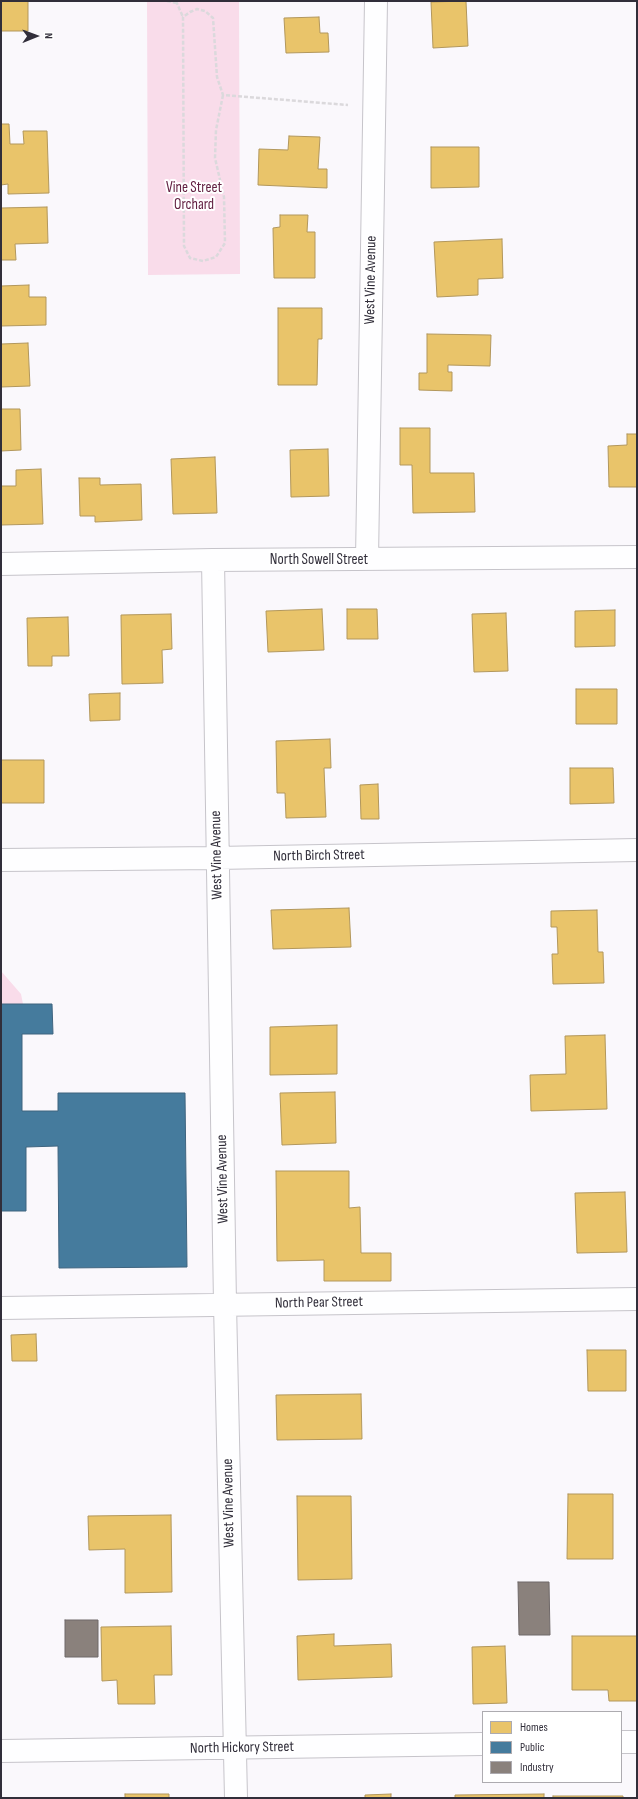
<!DOCTYPE html>
<style>
body{margin:0}
#map{position:relative;width:638px;height:1799px;overflow:hidden;background:#faf8fc;font-family:"Sofia Sans Condensed",sans-serif}
canvas{display:block}
.frame{position:absolute;inset:0;border:2px solid #312e3a;pointer-events:none}
.legend{position:absolute;left:482px;top:1711px;width:140px;height:72px;box-sizing:border-box;background:#fff;border:1px solid #adabb0;margin:0;padding:5px 7px;list-style:none;font-size:12px;color:#312e3a}
.legend li{display:flex;align-items:center;gap:8px;height:20px}
.legend b{width:20px;border:1px solid #adabb0}
.north{position:absolute;left:16px;top:16px;width:40px;height:40px;-webkit-text-stroke:3px #fff;paint-order:stroke;rotate:89deg;font-size:11px;font-weight:700;line-height:16px;text-align:center;color:#312e3a}
.north::after{content:'';display:block;margin:auto;width:14px;height:18px;background:#312e3a;clip-path:polygon(50% 0,100% 100%,50% 72%,0 100%)}
</style>
<div id="map">
<canvas width="638" height="1799"></canvas>
<div class="frame"></div>
<ul class="legend">
<li><b style="height:11px;background:#e9c46a"></b>Homes</li>
<li><b style="height:11px;background:#457b9d"></b>Public</li>
<li><b style="height:11px;background:#8a817c"></b>Industry</li>
</ul>
<div class="north">N</div>
</div>
<script>
const ctx = document.querySelector('canvas').getContext('2d');
ctx.lineJoin = 'round';
function fill(path, color) { ctx.fillStyle = color; ctx.fill(path, 'evenodd'); }
const toPath = rows => new Path2D(rows.map(r => 'M' + r).join(''));
function trace(path, color, width, dash) { ctx.strokeStyle = color; ctx.lineWidth = width; ctx.lineCap = dash ? 'butt' : 'round'; ctx.setLineDash(dash || []); ctx.stroke(path); }
function label(font, color, halo, rows, align = 'center') {
  ctx.font = font + ' "Sofia Sans Condensed",sans-serif'; ctx.lineWidth = 4; ctx.setLineDash([]); ctx.textBaseline = 'middle'; ctx.strokeStyle = halo; ctx.fillStyle = color; for (const [text, x, y, turn = 0] of rows) {
    ctx.save(); ctx.translate(x, y); ctx.rotate((+turn || 0) * Math.PI / 180); ctx.textAlign = isNaN(turn) ? turn : align; if (halo) ctx.strokeText(text, 0, 0); ctx.fillText(text, 0, 0); ctx.restore();
  }
}
fill(toPath([
 [147,1,239,1,240,274,148,275],
 [1,971,21,994,23,1004,1,1004]
]), '#f9dcea');
const homes = toPath([
 [1,1,28,1,28,31,1,31,1,1],
 [466,1,468,46,433,48,431,2,466,1],
 [319,17,320,33,328,33,329,52,286,53,284,18,319,17],
 [1,124,9,124,10,144,24,144,23,131,47,131,49,193,8,194,8,184,1,185,1,124],
 [289,136,320,137,318,169,327,169,327,188,258,185,259,149,288,150,289,136],
 [431,147,479,147,479,187,431,188,431,147],
 [47,207,48,243,15,244,16,260,1,260,1,208,47,207],
 [280,215,308,215,307,232,315,232,315,278,274,278,273,228,280,227,280,215],
 [502,239,503,278,478,279,478,295,437,297,434,242,502,239],
 [29,285,29,297,46,297,46,325,1,326,1,286,29,285],
 [278,308,322,308,322,339,318,339,317,385,278,385,278,308],
 [427,334,491,335,490,366,448,365,448,372,452,372,452,391,419,390,419,373,427,373,427,334],
 [28,343,30,386,1,387,1,344,28,343],
 [1,409,20,409,21,450,1,451,1,409],
 [400,428,430,428,430,473,474,473,475,512,413,513,412,465,400,465,400,428],
 [627,434,637,434,637,487,609,487,608,446,627,445,627,434],
 [328,449,329,496,291,497,290,450,328,449],
 [215,457,217,513,173,514,171,459,215,457],
 [41,469,43,524,1,525,1,486,16,486,16,470,41,469],
 [79,478,100,478,100,485,141,484,142,520,95,522,95,516,80,516,79,478],
 [322,609,324,650,268,652,266,611,322,609],
 [347,609,377,609,378,639,347,639,347,609],
 [615,610,615,646,575,647,575,611,615,610],
 [506,613,508,671,474,672,472,614,506,613],
 [171,614,172,649,162,650,163,683,122,684,121,615,171,614],
 [68,617,69,656,52,656,52,666,28,666,27,618,68,617],
 [576,689,617,689,617,724,576,724,576,689],
 [120,693,120,720,90,721,89,694,120,693],
 [330,739,331,768,324,768,326,817,286,818,285,793,277,793,276,741,330,739],
 [1,760,44,760,44,803,1,803,1,760],
 [570,768,613,768,614,803,570,804,570,768],
 [378,784,379,819,361,819,360,785,378,784],
 [349,908,351,947,273,949,271,910,349,908],
 [597,910,598,952,603,952,604,983,553,984,552,954,558,954,557,927,551,927,551,911,597,910],
 [337,1025,337,1074,270,1075,270,1027,337,1025],
 [605,1035,607,1109,531,1111,530,1075,566,1074,565,1036,605,1035],
 [335,1092,336,1143,282,1145,280,1093,335,1092],
 [276,1171,349,1171,349,1208,360,1207,361,1253,391,1253,391,1281,324,1281,324,1260,277,1261,276,1171],
 [625,1192,627,1252,577,1253,575,1193,625,1192],
 [36,1334,37,1361,12,1361,11,1335,36,1334],
 [587,1350,626,1350,626,1391,588,1391,587,1350],
 [361,1394,362,1439,277,1440,276,1395,361,1394],
 [568,1494,613,1494,613,1559,567,1559,568,1494],
 [297,1496,351,1496,352,1579,298,1580,297,1496],
 [171,1515,172,1592,125,1593,125,1549,89,1550,88,1516,171,1515],
 [171,1626,172,1675,154,1675,155,1704,118,1704,117,1680,102,1681,101,1627,171,1626],
 [334,1634,334,1646,391,1644,392,1677,298,1680,297,1636,334,1634],
 [572,1636,637,1636,637,1701,609,1701,608,1690,572,1690,572,1636],
 [505,1646,507,1703,473,1704,472,1647,505,1646],
 [125,1794,169,1794,169,1798,125,1798,125,1794],
 [391,1794,391,1798,365,1798,365,1795,391,1794],
 [544,1794,544,1798,455,1798,455,1795,544,1794],
 [553,1796,623,1796,623,1798,553,1798,553,1796]
]);
fill(homes, '#e9c46a');
trace(homes, '#b2975c', 1);
const public = toPath([
 [1,1004,52,1004,53,1034,22,1034,22,1111,58,1111,58,1093,185,1093,187,1267,59,1268,58,1146,26,1147,26,1211,1,1211,1,1004]
]);
fill(public, '#457b9d');
trace(public, '#3f647f', 1);
const industry = toPath([
 [518,1582,549,1582,550,1635,519,1635,518,1582],
 [65,1620,98,1620,98,1657,65,1657,65,1620]
]);
fill(industry, '#8a817c');
trace(industry, '#6f6868', 1);
const minor = toPath([
 [367,559,376,1],
 [213,560,225,1304,236,1798],
 [1,564,213,560,637,557],
 [1,860,217,858,637,850],
 [1,1308,637,1299],
 [621,1742,637,1742],
 [1,1751,483,1744]
]);
trace(minor, '#c6c4ca', 24);
trace(toPath([
 [167,1,176,3],
 [176,1,183,17],
 [223,95,216,130,215,158,224,197,225,243,216,257,203,261,190,258,184,246,183,17,190,12,197,9,205,11,213,18,217,77,223,95,348,105]
]), '#dbd9dc', 2.5, [4, 2]);
trace(minor, '#fefeff', 22);
label('15px', '#632243', '#fff', [
 ["Vine Street",194,188],
 ["Orchard",194,205]
]);
label('15px', '#312e3a', '#fff', [
 ["West Vine Avenue",371,280,-89],
 ["North Sowell Street",319,560],
 ["West Vine Avenue",217,855,-91],
 ["North Birch Street",319,856,-1],
 ["West Vine Avenue",223,1179,-91],
 ["North Pear Street",319,1303,-1],
 ["West Vine Avenue",229,1503,-91],
 ["North Hickory Street",242,1748,-1]
]);
</script>
